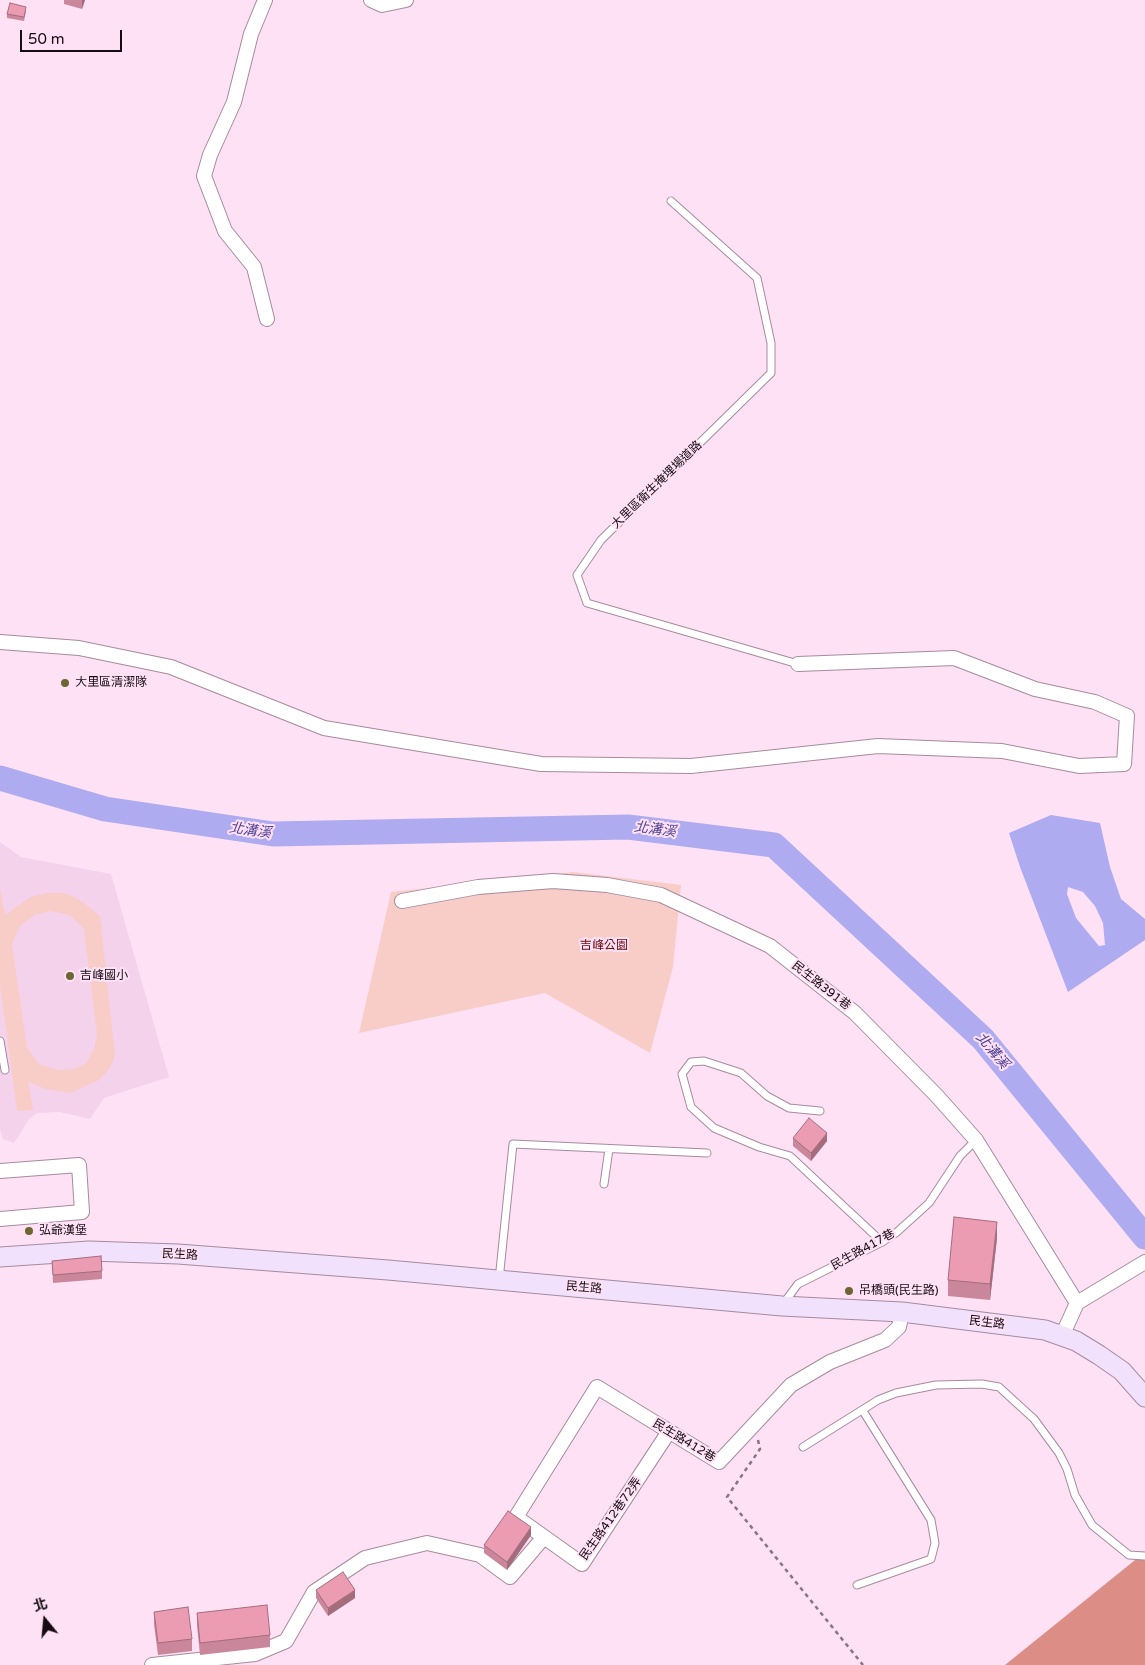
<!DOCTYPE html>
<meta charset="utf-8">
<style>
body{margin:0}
#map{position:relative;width:1145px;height:1665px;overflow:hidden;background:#fee1f5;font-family:"Varela Round","Noto Sans TC",sans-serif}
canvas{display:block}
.north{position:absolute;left:20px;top:1595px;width:50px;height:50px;-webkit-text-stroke:4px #fee1f5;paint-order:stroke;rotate:343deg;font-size:14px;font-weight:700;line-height:20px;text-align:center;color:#160d14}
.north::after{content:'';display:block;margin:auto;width:18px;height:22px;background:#160d14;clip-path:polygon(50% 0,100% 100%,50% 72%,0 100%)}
.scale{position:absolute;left:20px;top:30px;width:102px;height:22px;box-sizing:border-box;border:2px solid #160d14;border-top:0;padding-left:6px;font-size:15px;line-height:18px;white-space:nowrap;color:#160d14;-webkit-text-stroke:4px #fee1f5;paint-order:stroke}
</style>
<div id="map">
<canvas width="1145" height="1665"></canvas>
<div class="north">北</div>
<div class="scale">50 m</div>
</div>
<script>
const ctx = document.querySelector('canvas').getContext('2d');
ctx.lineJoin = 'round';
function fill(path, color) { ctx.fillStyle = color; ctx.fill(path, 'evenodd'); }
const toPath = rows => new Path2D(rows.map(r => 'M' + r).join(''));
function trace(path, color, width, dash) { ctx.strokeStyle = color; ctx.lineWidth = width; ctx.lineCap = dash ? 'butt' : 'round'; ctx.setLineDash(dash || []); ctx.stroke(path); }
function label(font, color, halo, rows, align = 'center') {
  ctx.font = font + ' "Varela Round","Noto Sans TC",sans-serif'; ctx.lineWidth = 4; ctx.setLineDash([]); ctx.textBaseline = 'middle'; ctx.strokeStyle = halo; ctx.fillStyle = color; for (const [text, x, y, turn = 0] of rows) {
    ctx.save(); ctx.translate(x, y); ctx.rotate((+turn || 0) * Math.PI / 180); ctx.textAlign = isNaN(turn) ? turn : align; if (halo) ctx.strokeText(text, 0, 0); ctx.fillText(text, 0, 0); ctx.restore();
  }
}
fill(toPath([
 [0,842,21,857,111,874,169,1077,104,1098,90,1119,60,1112,37,1113,29,1119,14,1143,3,1139,0,1129]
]), '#f4d2eb');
fill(toPath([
 [573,872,681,885,673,967,650,1053,545,993,359,1033,391,892],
 [0,888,5,915,31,897,46,893,63,893,77,898,100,916,115,1056,110,1068,99,1080,71,1093,45,1089,28,1081,33,1110,17,1111,0,985],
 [50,911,70,915,84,929,97,1035,94,1050,85,1064,74,1069,57,1070,39,1064,27,1048,12,944,20,926,35,915]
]), '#f8cdc8');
fill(toPath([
 [1145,1552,1145,1665,1005,1665]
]), '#dc8d85');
fill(toPath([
 [1051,815,1100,823,1110,867,1121,899,1145,919,1145,940,1068,992,1020,867,1009,833],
 [1068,887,1083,892,1095,906,1103,923,1105,945,1099,946,1076,918,1067,894]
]), '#aeabf0');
trace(toPath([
 [0,778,105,809,273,834,628,827,774,845,983,1039,1145,1237]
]), '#aeabf0', 25);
const lane = toPath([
 [671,201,757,278,771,343,771,373,601,540,577,575,587,603,798,664],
 [0,1041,5,1070],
 [820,1111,789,1108,767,1096,741,1073,704,1061,691,1062,682,1074,691,1107,714,1128,759,1147,790,1156,882,1242],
 [604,1184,609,1149],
 [499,1280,513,1144,707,1153],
 [783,1304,798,1284,882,1242,897,1232,929,1203,960,1156,976,1140],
 [803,1447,878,1400,896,1393,936,1385,982,1384,999,1387,1034,1419,1059,1453,1067,1469,1075,1495,1092,1525,1129,1555,1145,1556],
 [857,1585,931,1559,935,1543,931,1520,863,1411]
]);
const street = toPath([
 [265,0,251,34,234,102,210,155,204,176,225,231,254,267,267,319],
 [371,0,382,5,406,0],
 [0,642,79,648,171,667,324,728,541,764,691,766,878,746,1002,751,1079,766,1124,764,1127,716,1095,702,1035,689,954,658,798,664],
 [402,901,478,887,553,881,607,885,661,895,770,946,855,1013,937,1096,976,1140,1077,1303,1062,1336],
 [0,1171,79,1165,82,1212,0,1219],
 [1077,1303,1145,1262],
 [668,1433,582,1564,516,1517,597,1387,719,1462,791,1385,830,1362,885,1340,899,1327,902,1312],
 [152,1665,255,1654,286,1641,314,1592,365,1558,427,1543,480,1555,510,1577,544,1537]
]);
const secondary = toPath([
 [0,1257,89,1251,178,1254,388,1270,782,1306,902,1312,1045,1330,1076,1341,1099,1355,1122,1371,1145,1397]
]);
trace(lane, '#a58b9e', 9);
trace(street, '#a58b9e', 16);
trace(secondary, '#a58b9e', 21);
trace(toPath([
 [758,1440,760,1449,727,1497,863,1665]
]), '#877582', 2.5, [4, 4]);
trace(lane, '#fff', 7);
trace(street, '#fff', 14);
trace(secondary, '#f2e1fd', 19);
fill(toPath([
 [64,0,85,0,82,9,64,4],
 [26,11,24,21,7,18,7,14],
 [793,1138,827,1141,811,1161,793,1146],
 [997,1238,990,1300,948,1296,948,1280],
 [52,1261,102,1271,102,1279,53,1283],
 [531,1535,507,1570,484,1553,484,1545],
 [316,1590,355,1598,328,1616,316,1598],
 [154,1612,192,1639,192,1651,158,1655,154,1624],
 [197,1613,270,1635,270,1647,200,1655,197,1625]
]), '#ca869a');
fill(toPath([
 [82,0,85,0,82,9],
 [827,1133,827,1141,811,1161,811,1153],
 [997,1222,997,1238,990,1300,990,1284],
 [531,1527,531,1535,507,1570,507,1562],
 [355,1590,355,1598,328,1616,328,1608]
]), '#a46d7d');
const building = toPath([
 [10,3,26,7,24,17,7,14,10,3],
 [809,1118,827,1133,811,1153,793,1138,809,1118],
 [954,1217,997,1222,990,1284,948,1280,954,1217],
 [101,1256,102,1271,53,1275,52,1261,101,1256],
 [508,1511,531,1527,507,1562,484,1545,508,1511],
 [343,1572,355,1590,328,1608,316,1590,343,1572],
 [267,1605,270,1635,200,1643,197,1613,267,1605],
 [188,1607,192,1639,158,1643,154,1612,188,1607]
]);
fill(building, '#eb9cb3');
trace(building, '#a46d7d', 1);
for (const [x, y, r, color] of [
 [65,683,5,"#6d6532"],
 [70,976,5,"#6d6532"],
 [29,1231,5,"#6d6532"],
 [849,1291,5,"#6d6532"]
]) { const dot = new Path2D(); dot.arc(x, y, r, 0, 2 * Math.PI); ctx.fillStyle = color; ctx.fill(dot); trace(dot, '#fee1f5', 2); }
label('12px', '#160d14', '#fee1f5', [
 ["大里區衛生掩埋場道路",657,485,-44],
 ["民生路391巷",821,986,38],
 ["民生路417巷",863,1250,-29],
 ["民生路",180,1255,3],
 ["民生路",584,1288,5],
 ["民生路",987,1323,7],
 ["民生路412巷",684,1441,31],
 ["民生路412巷72弄",611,1519,-55]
]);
label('12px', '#160d14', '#fee1f5', [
 ["大里區清潔隊",75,683],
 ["吉峰國小",80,976],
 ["弘爺漢堡",39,1231],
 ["吊橋頭(民生路)",859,1291]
], 'left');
label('12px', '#69080e', '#fee1f5', [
 ["吉峰公園",604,946]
]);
label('italic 14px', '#4e4293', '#fee1f5', [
 ["北溝溪",655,830,7],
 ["北溝溪",250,831,8],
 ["北溝溪",992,1051,49]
]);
</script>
